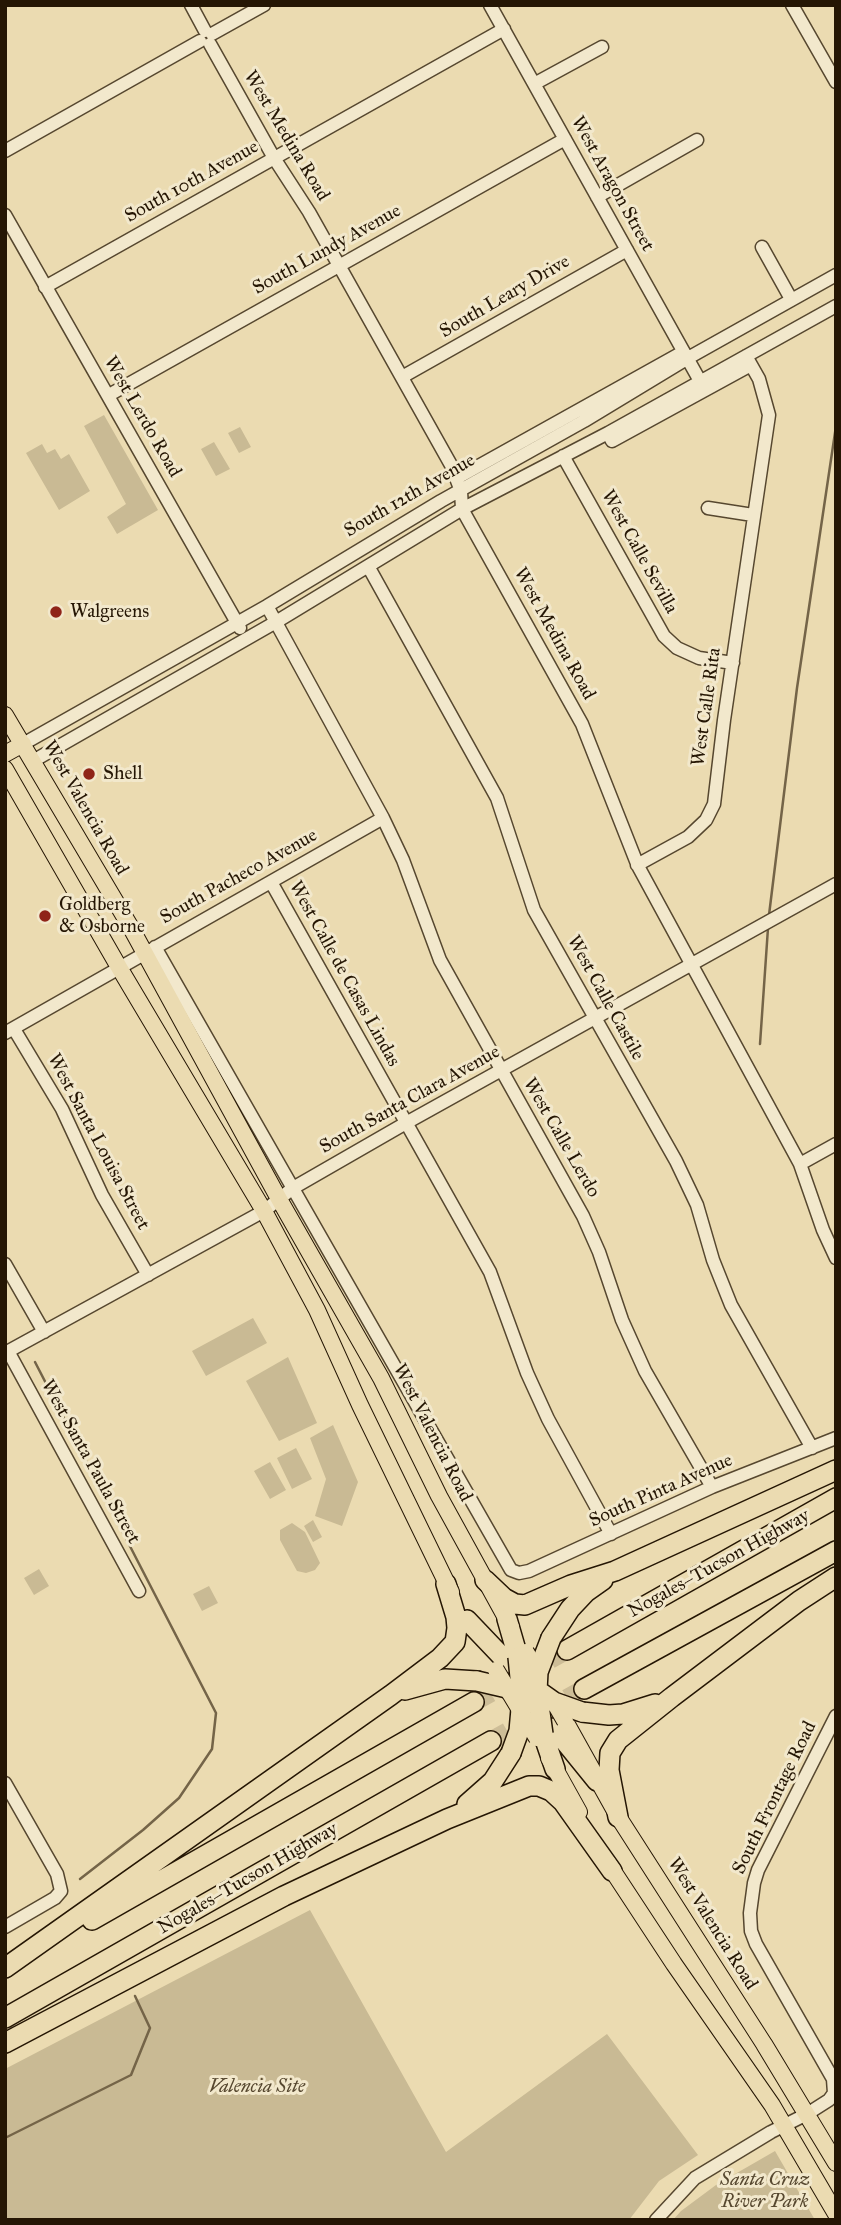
<!DOCTYPE html>
<meta charset="utf-8">
<style>
body{margin:0}
#map{position:relative;width:841px;height:2225px;overflow:hidden;background:#ebdbb1;font-family:"IM FELL Great Primer",serif}
canvas{display:block}
.frame{position:absolute;inset:0;border:7px solid #251604;pointer-events:none}
</style>
<div id="map">
<canvas width="841" height="2225"></canvas>
<div class="frame"></div>
</div>
<script>
const ctx = document.querySelector('canvas').getContext('2d');
ctx.lineJoin = 'round';
function fill(path, color) { ctx.fillStyle = color; ctx.fill(path, 'evenodd'); }
const toPath = rows => new Path2D(rows.map(r => 'M' + r).join(''));
function trace(path, color, width, dash) { ctx.strokeStyle = color; ctx.lineWidth = width; ctx.lineCap = dash ? 'butt' : 'round'; ctx.setLineDash(dash || []); ctx.stroke(path); }
function label(font, color, halo, rows, align = 'center') {
  ctx.font = font + ' "IM FELL Great Primer",serif'; ctx.lineWidth = 6; ctx.setLineDash([]); ctx.textBaseline = 'middle'; ctx.strokeStyle = halo; ctx.fillStyle = color; for (const [text, x, y, turn = 0] of rows) {
    ctx.save(); ctx.translate(x, y); ctx.rotate((+turn || 0) * Math.PI / 180); ctx.textAlign = isNaN(turn) ? turn : align; if (halo) ctx.strokeText(text, 0, 0); ctx.fillText(text, 0, 0); ctx.restore();
  }
}
fill(toPath([
 [104,415,158,510,117,534,107,517,126,504,84,426],
 [240,427,251,447,239,453,228,433],
 [214,442,230,469,216,476,201,449],
 [42,444,47,453,55,449,61,459,69,454,90,491,59,510,26,453],
 [253,1318,267,1343,206,1376,192,1351],
 [288,1357,317,1423,279,1441,246,1381],
 [333,1425,358,1482,342,1526,315,1516,326,1479,310,1438],
 [296,1448,312,1479,292,1489,277,1458],
 [270,1462,286,1490,270,1499,254,1471],
 [313,1520,322,1537,313,1542,304,1526],
 [292,1523,305,1532,320,1563,315,1570,306,1573,297,1571,280,1540,280,1530],
 [39,1569,49,1586,34,1595,24,1578],
 [209,1586,218,1603,202,1611,193,1594],
 [310,1910,446,2152,607,2034,698,2155,659,2181,629,2220,5,2220,5,2069],
 [775,2151,815,2220,673,2220,681,2211,716,2185]
]), '#c9ba94');
trace(toPath([
 [769,915,797,688,836,426],
 [760,1044,768,928],
 [35,1362,216,1713,212,1749,179,1798,143,1830,80,1879],
 [5,2138,131,2075,150,2028,135,1996]
]), '#746448', 2.5);
trace(toPath([
 [474,1702,567,1650],
 [491,1741,584,1689]
]), '#cdbd97', 19, [19, 10]);
const minor = toPath([
 [191,5,205,31],
 [490,5,700,381],
 [792,5,836,82],
 [212,34,264,5],
 [210,44,274,158,309,212,451,465,461,491,462,509,582,724,638,866,800,1164,823,1230,836,1258],
 [534,84,602,47],
 [5,151,200,41],
 [597,197,697,140],
 [5,215,240,628],
 [762,247,791,299],
 [45,287,504,29],
 [402,377,627,250],
 [109,395,565,139],
 [608,433,612,441,751,365],
 [563,456,664,636,677,648,699,658,733,663],
 [457,478,683,352],
 [708,508,753,515],
 [368,566,497,798,534,910,676,1161,697,1205,713,1260,731,1305,812,1448],
 [267,606,383,818,403,860,440,960,583,1216,599,1252,622,1320,645,1371,712,1487],
 [23,744,267,606,441,501,584,421,688,358,836,275],
 [33,761,276,622,462,509,608,433,836,306],
 [637,865,688,837,706,820,714,804,724,720,769,415,759,379,746,356],
 [271,882,490,1272,527,1373,548,1419,611,1534],
 [155,947,511,1570,519,1573,529,1571,712,1487,836,1438],
 [14,1029,62,1109,102,1195,148,1275],
 [5,1033,383,818],
 [800,1164,836,1144],
 [5,1264,44,1332],
 [8,1351,139,1591],
 [5,1353,264,1211,293,1188,406,1123,836,884],
 [5,1783,57,1874,61,1891,55,1898,5,1927],
 [656,2220,695,2178,771,2132,807,2114,829,2100,834,2093,833,2079,756,1944,751,1931,750,1913,754,1883,758,1870,836,1716]
]);
const major = toPath([
 [5,715,130,926,279,1199,381,1378,439,1496,511,1627],
 [5,754,23,744],
 [5,769,120,969,264,1211,317,1310,360,1405,451,1592],
 [565,1721,619,1818,764,2044,836,2163],
 [549,1758,579,1812],
 [607,1862,674,1964,772,2105,836,2214]
]);
const highway = toPath([
 [485,1580,504,1598,515,1604,525,1605,571,1585,615,1571,836,1470],
 [507,1619,518,1657],
 [467,1620,508,1663],
 [551,1638,570,1609,586,1592,603,1580],
 [567,1650,836,1498],
 [584,1689,836,1551],
 [405,1690,445,1679,477,1681],
 [582,1712,609,1715,623,1714,655,1704],
 [554,1728,597,1781],
 [543,1734,555,1769],
 [467,1804,493,1781,511,1753],
 [618,1817,609,1770,610,1753,618,1740,672,1697,799,1601,836,1577],
 [92,1920,474,1702],
 [5,1968,391,1695,440,1658,455,1642,457,1628,456,1617,446,1584],
 [5,2018,491,1741],
 [5,2043,284,1896,447,1819,529,1786,539,1786,551,1791,563,1802,612,1871]
]);
trace(minor, '#56472f', 15);
trace(major, '#251604', 18);
trace(highway, '#251604', 22);
trace(minor, '#f2e8cc', 12);
trace(major, '#ebdbb1', 16);
trace(highway, '#ebdbb1', 19);
const majorBridge = toPath([
 [526,1652,538,1672],
 [496,1670,537,1738],
 [554,1702,565,1721]
]);
const highwayBridge = toPath([
 [477,1681,507,1688,528,1703],
 [530,1685,554,1702,582,1712],
 [543,1734,537,1691,538,1672,551,1638],
 [511,1753,519,1731,522,1698,518,1657]
]);
trace(majorBridge, '#251604', 18, []);
trace(highwayBridge, '#251604', 22, []);
trace(majorBridge, '#ebdbb1', 16);
trace(highwayBridge, '#ebdbb1', 19);
for (const [x, y, r, color] of [
 [56,612,7,"#8f2418"],
 [89,774,7,"#8f2418"],
 [45,916,7,"#8f2418"]
]) { const dot = new Path2D(); dot.arc(x, y, r, 0, 2 * Math.PI); ctx.fillStyle = color; ctx.fill(dot); trace(dot, '#f2e8cc', 2.5); }
label('19px', '#251604', '#f2e8cc', [
 ["West Medina Road",286,136,59],
 ["South 10th Avenue",192,182,-29],
 ["West Aragon Street",612,184,61],
 ["South Lundy Avenue",327,250,-29],
 ["South Leary Drive",505,297,-30],
 ["West Lerdo Road",142,417,60],
 ["South 12th Avenue",410,496,-30],
 ["West Calle Sevilla",639,552,61],
 ["West Medina Road",554,634,61],
 ["West Calle Rita",707,707,-82],
 ["West Valencia Road",85,808,60],
 ["South Pacheco Avenue",239,877,-29],
 ["West Calle de Casas Lindas",344,974,61],
 ["West Calle Castile",605,998,61],
 ["South Santa Clara Avenue",410,1100,-29],
 ["West Calle Lerdo",561,1138,60],
 ["West Santa Louisa Street",98,1142,62],
 ["West Valencia Road",432,1433,63],
 ["West Santa Paula Street",90,1462,61],
 ["South Pinta Avenue",661,1491,-24],
 ["Nogales–Tucson Highway",719,1564,-29],
 ["South Frontage Road",775,1798,-64],
 ["Nogales–Tucson Highway",248,1879,-30],
 ["West Valencia Road",712,1924,58]
]);
label('19px', '#251604', '#f2e8cc', [
 ["Walgreens",70,612],
 ["Shell",103,774],
 ["Goldberg",59,905],
 ["& Osborne",59,927]
], 'left');
label('italic 19px', '#56472f', '#f2e8cc', [
 ["Valencia Site",257,2087],
 ["Santa Cruz",765,2180],
 ["River Park",765,2202]
]);
</script>
